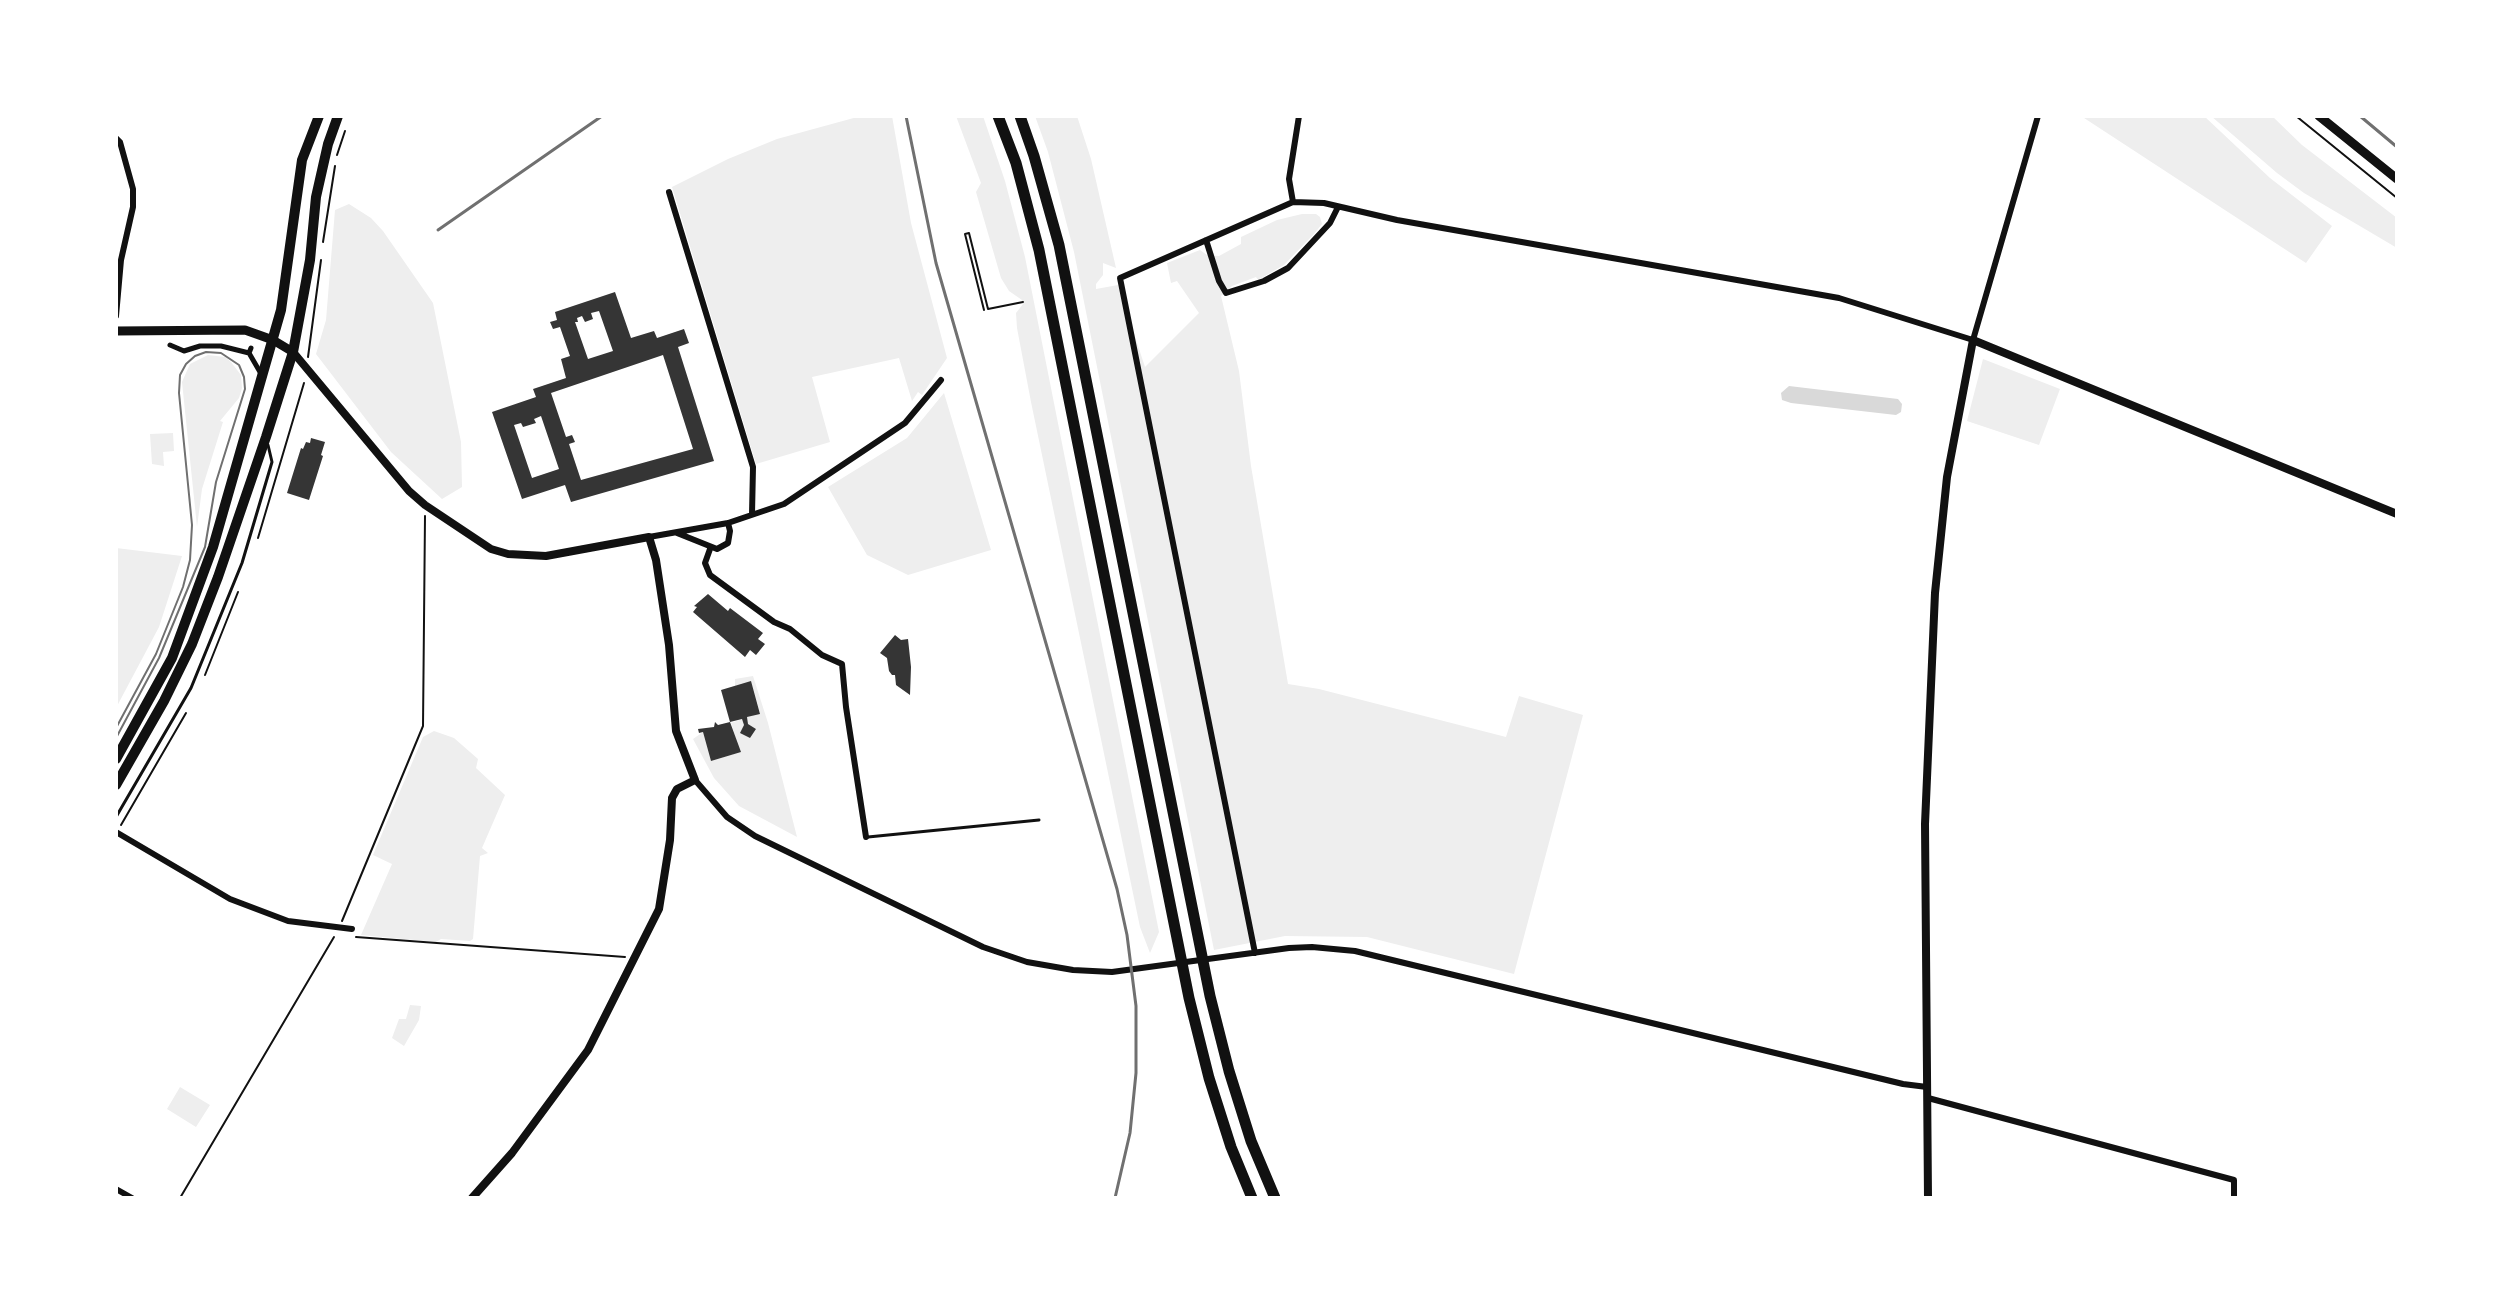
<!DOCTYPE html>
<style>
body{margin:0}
#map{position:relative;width:2513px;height:1314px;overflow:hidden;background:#fff;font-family:"IBM Plex Sans",sans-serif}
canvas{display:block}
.frame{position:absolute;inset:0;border:118px solid #fff;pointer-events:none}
</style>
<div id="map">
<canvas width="2513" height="1314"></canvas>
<div class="frame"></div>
</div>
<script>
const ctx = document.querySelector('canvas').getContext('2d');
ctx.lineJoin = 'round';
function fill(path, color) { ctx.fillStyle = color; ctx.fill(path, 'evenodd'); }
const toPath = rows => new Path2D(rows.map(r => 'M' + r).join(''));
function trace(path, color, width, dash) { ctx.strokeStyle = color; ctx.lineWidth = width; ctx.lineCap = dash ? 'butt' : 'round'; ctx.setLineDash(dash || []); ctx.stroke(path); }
fill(toPath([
 [861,116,892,116,911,223,947,358,922,395,918,392,912,401,899,358,812,377,830,442,756,464,672,187,728,159,777,139],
 [956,116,983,116,1005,181,1025,257,1159,932,1150,953,1140,927,1031,402,1017,328,1016,313,1023,304,1022,300,1009,291,1001,278,976,192,981,183],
 [1035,116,1077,116,1091,159,1116,268,1103,263,1103,275,1096,284,1096,289,1118,285,1145,367,1199,313,1177,281,1171,283,1167,263,1200,250,1207,255,1219,256,1241,244,1241,237,1277,220,1302,214,1316,214,1320,217,1322,224,1314,234,1284,265,1258,280,1256,277,1232,286,1221,296,1239,371,1251,466,1288,684,1319,689,1506,737,1519,696,1583,715,1514,974,1367,937,1285,936,1214,950,1074,252,1048,152],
 [2081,116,2204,116,2270,178,2332,226,2306,263],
 [2211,116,2272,116,2302,145,2397,218,2397,248,2304,193,2277,173],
 [349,204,371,218,383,231,433,303,461,442,462,487,442,499,391,452,316,354,326,320,335,210],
 [208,355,225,357,231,362,241,375,242,388,239,398,220,421,223,422,202,489,197,527,182,382,190,364],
 [1983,359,2060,389,2039,445,1967,421],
 [944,393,991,550,908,575,867,555,828,487,907,438],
 [173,433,174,451,163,452,164,466,152,464,150,434],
 [116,548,182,556,159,627,116,708],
 [753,676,768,723,797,837,739,806,714,778,693,739,703,732,711,761,740,752,731,723,742,719,744,725,741,733,750,738,756,729,748,724,747,717,760,713,751,682,735,686,735,679],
 [434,731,454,738,478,759,476,768,505,795,482,848,488,853,480,856,473,939,470,941,441,939,436,942,361,935,392,864,373,855,423,737],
 [410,1005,421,1006,419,1020,404,1046,392,1038,399,1019,406,1019],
 [180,1087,210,1105,196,1127,167,1109]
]), '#eee');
fill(toPath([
 [1789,386,1898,399,1902,404,1901,412,1896,415,1791,403,1782,400,1781,393]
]), '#d9d9d9');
fill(toPath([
 [615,292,631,338,654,331,657,338,684,329,689,343,678,347,714,461,571,502,565,485,522,499,492,412,536,397,533,389,566,378,561,359,570,356,560,327,553,329,550,322,557,320,555,312],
 [599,311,613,351,588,359,575,322,578,322,577,318,582,316,585,322,593,319,591,313],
 [663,355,693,449,581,480,569,444,575,442,572,435,566,437,551,393],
 [541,416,559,469,532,478,514,425,521,423,523,427,536,423,534,419],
 [311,438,325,442,321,455,323,456,309,500,287,493,301,448,303,449,306,442,310,443],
 [708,594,728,611,730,608,763,633,758,639,765,644,756,655,750,650,745,657,693,612,697,607,694,606],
 [895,635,901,640,908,639,911,667,910,695,896,685,895,675,892,675,889,671,887,658,880,653],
 [751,681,760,714,747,717,748,724,756,729,750,738,740,733,744,725,742,719,730,722,721,690],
 [715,722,718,725,730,722,741,752,711,761,703,732,699,733,698,729,714,727]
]), '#353535');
trace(toPath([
 [2296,116,2397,198],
 [337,155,345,131],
 [323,242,335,166],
 [984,310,965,234,969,233,988,309,1023,302],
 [308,357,321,260],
 [258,538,304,383],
 [205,675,238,592],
 [121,825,186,713],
 [342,921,423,726,425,516],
 [356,937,625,957],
 [180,1198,334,937]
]), '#111', 2);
trace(toPath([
 [116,817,191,688,242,563,272,462,268,445],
 [868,837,1039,820]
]), '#111', 3);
trace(toPath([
 [170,345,184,351,200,346,221,346,249,353],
 [251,348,249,353,260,372]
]), '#111', 5);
trace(toPath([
 [116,138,120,142,133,189,133,207,121,260,116,316],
 [669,192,753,467,752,514],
 [1293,202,1289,179,1299,116],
 [1206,240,1219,281,1226,293,1264,281,1288,268,1330,223,1338,207],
 [677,533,717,549,728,543,730,531,728,523],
 [649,537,728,523,784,504,905,423,941,380],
 [710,549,705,563,710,575,774,622,790,629,822,655,842,664,846,707,866,837],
 [695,780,727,817,755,836,983,947,1027,962,1073,970,1112,972,1289,948,1312,947,1355,951,1903,1084,1927,1087],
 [116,832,230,899,288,921,352,929],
 [1255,953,1120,278,1293,202,1324,203,1397,220,1839,298,1973,340,2038,116],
 [1928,1098,2234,1180,2234,1198],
 [116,1189,132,1198]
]), '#111', 6);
trace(toPath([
 [293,352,409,491,425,505,491,549,508,554,546,556,649,537,656,560,669,645,676,731,695,780,677,789,672,798,670,840,659,909,588,1050,512,1153,472,1198],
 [1928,1198,1925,824,1935,593,1947,477,1973,340,2397,514]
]), '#111', 8);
trace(toPath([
 [2319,116,2397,179],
 [116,331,245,330,273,340,293,352]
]), '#111', 9);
trace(toPath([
 [116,759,172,658,213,547,281,310,302,160,319,116],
 [116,785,164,701,192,644,218,577,266,437,293,352,310,260,316,197,328,144,338,116]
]), '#111', 10);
trace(toPath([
 [998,116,1016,163,1039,250,1189,998,1209,1078,1231,1147,1252,1198],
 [1020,116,1034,156,1059,245,1210,996,1229,1071,1251,1141,1275,1198]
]), '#111', 11);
trace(toPath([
 [116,728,156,654,183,587,190,560,192,525,179,393,180,375,186,364,195,356,206,352,221,353,239,365,244,377,245,389,216,482,205,547,159,658,116,738]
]), '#707070', 2);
trace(toPath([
 [906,116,936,263,1117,889,1127,935,1136,1006,1136,1073,1130,1133,1115,1198],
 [2360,116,2397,147],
 [438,230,602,116]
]), '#707070', 3);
</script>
